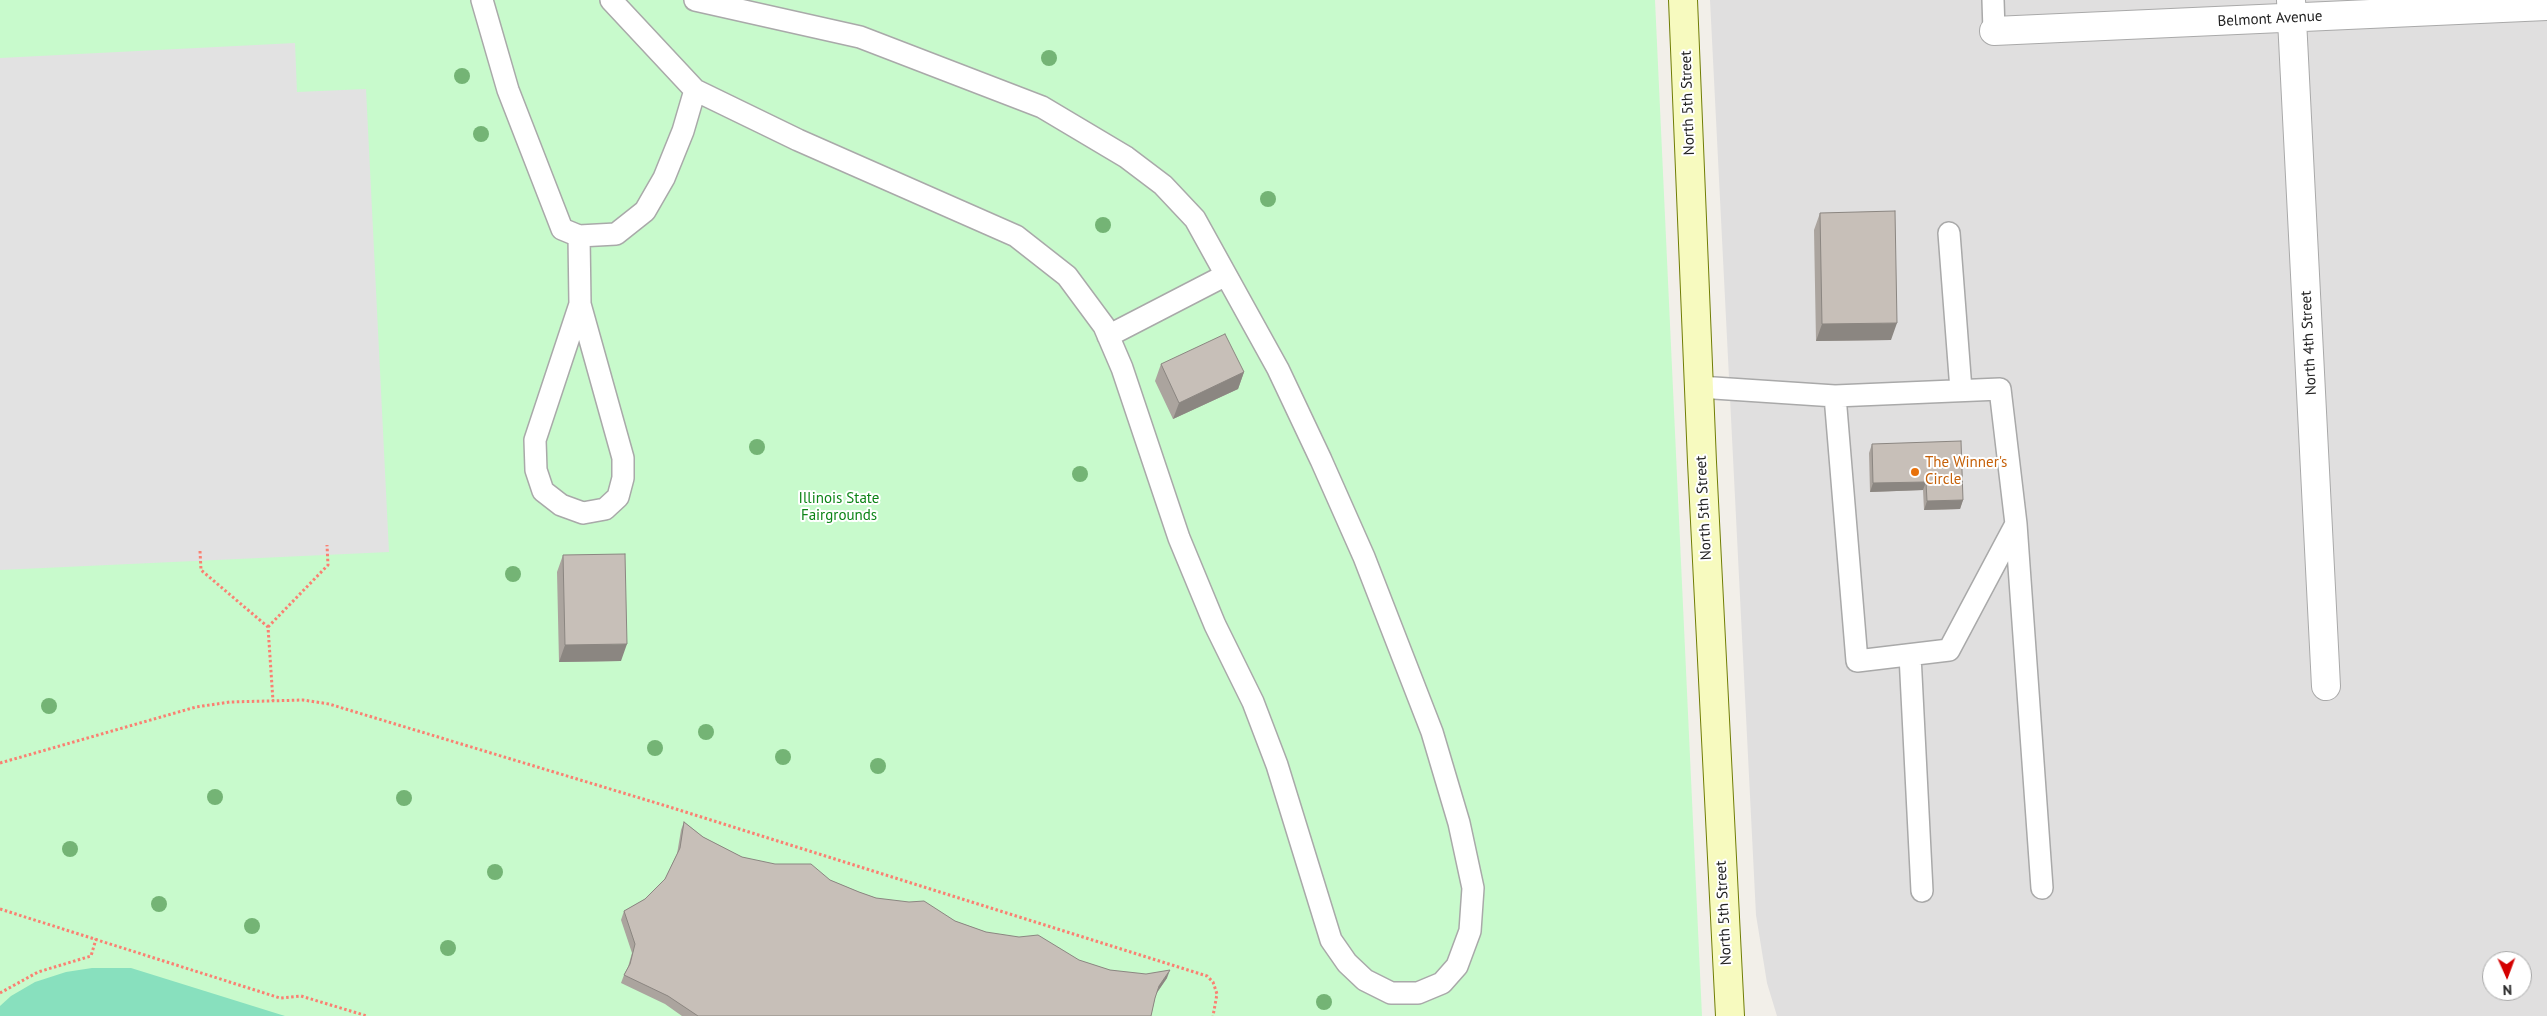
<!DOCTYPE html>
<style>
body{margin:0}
#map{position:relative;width:2547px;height:1016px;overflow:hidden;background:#f2efe9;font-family:"PT Sans",sans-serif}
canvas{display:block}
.north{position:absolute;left:2482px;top:951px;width:50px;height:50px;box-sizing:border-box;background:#fff;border:1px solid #a7a7a7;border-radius:50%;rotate:178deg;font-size:14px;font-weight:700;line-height:20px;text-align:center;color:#222}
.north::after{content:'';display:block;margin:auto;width:18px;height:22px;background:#d40000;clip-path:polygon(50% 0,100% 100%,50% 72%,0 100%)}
</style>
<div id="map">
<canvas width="2547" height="1016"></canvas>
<div class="north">N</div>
</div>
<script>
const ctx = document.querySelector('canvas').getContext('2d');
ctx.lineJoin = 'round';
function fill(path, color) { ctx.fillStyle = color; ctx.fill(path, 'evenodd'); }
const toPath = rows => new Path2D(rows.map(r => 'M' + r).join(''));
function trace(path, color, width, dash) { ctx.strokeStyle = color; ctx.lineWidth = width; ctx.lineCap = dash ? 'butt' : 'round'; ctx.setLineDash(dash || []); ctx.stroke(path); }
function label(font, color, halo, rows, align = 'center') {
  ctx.font = font + ' "PT Sans",sans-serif'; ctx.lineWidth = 4; ctx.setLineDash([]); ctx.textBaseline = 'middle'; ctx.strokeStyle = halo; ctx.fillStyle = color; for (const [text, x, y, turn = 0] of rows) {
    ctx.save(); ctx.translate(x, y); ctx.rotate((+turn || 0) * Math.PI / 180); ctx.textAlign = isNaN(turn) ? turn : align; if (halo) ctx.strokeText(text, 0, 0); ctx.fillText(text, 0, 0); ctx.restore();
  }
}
fill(toPath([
 [1710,0,2547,0,2547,1016,1777,1016,1767,983,1756,915],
 [2492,961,2522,961,2522,991,2492,991]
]), '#e0dfdf');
fill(toPath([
 [0,0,1655,0,1702,1016,0,1016]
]), '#c8facc');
fill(toPath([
 [92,968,131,968,285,1016,0,1016,0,1006,11,996,35,982,66,972]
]), '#88e0be');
fill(toPath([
 [295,43,297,92,366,89,389,552,0,570,0,58]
]), '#e2e2e2');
const service = toPath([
 [482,0,508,90,562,229,579,236,616,234,645,211,664,178,683,131,695,90],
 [611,0,695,90,798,140,1016,236,1067,276,1104,326,1122,368,1179,538,1215,625,1253,702,1277,765,1331,940,1347,963,1365,980,1391,993,1418,993,1442,983,1457,966,1470,931,1473,888,1459,823,1432,732,1364,557,1321,460,1278,369,1195,219,1163,185,1126,157,1042,107,860,37,695,0],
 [1993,0,1994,31],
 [1949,233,1961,390],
 [579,236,580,304,535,440,536,470,543,491,561,505,583,513,605,509,618,497,623,478,623,458,580,304],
 [1108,336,1226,275],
 [1699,387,1835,396,1857,661,1949,650,2016,524,2000,389,1835,396],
 [2016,524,2042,888],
 [1910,655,1922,891]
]);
const minor = toPath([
 [2291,0,2326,686],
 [1994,31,2547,6]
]);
const secondary = toPath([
 [1683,0,1702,462,1730,1016]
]);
trace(service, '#a9a9a9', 24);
trace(minor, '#a9a9a9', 30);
trace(secondary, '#707d05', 30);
trace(toPath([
 [200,551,201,570,268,627,273,701],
 [268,627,328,565,327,545],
 [0,763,196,707,230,702,303,700,329,704,663,805,1207,976,1213,982,1217,994,1213,1016],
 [0,909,280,998,301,996,367,1016],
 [0,993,38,972,91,956,96,939]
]), '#fa8072', 3, [2.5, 2.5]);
trace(service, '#fff', 21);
trace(minor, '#fff', 28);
trace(secondary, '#f7fabf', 28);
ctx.fillStyle = '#74b475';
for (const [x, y] of [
 [1049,58],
 [462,76],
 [481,134],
 [1268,199],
 [1103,225],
 [757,447],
 [1080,474],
 [513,574],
 [49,706],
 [706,732],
 [655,748],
 [783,757],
 [878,766],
 [215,797],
 [404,798],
 [70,849],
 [495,872],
 [159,904],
 [252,926],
 [448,948],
 [1324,1002]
]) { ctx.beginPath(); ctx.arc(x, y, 8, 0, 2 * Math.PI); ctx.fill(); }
fill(toPath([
 [1820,213,1891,340,1816,341,1814,230],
 [1161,364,1244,372,1238,389,1173,419,1155,381],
 [1872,444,1963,500,1960,509,1924,510,1923,490,1870,492,1869,453],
 [563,555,621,661,559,662,557,572],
 [684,822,703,837,742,857,830,880,859,892,876,898,955,921,986,932,1110,970,1167,978,1156,994,1151,1016,682,1016,665,1004,621,983,624,975,628,967,632,953,621,920,624,911,645,899,665,879,677,854,681,830]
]), '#aba49e');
fill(toPath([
 [1897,323,1891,340,1816,341,1822,324],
 [1244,372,1238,389,1173,419,1179,403],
 [1926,482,1923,490,1870,492,1873,483],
 [1963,500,1960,509,1924,510,1927,501],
 [627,644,621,661,559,662,565,645],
 [1170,970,1167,978,1156,994,1159,986]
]), '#8b8681');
const building = toPath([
 [1895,211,1897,323,1822,324,1820,213,1895,211],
 [1225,334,1244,372,1179,403,1161,364,1225,334],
 [1961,441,1963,500,1927,501,1926,482,1873,483,1872,444,1961,441],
 [625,554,627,644,565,645,563,555,625,554],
 [684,822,703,837,742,857,775,864,811,864,830,880,859,892,876,898,909,902,924,901,955,921,986,932,1019,937,1038,935,1079,960,1110,970,1146,974,1170,970,1159,986,1155,998,1151,1016,698,1016,668,996,624,975,630,964,635,944,624,911,645,899,665,879,680,848,684,822]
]);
fill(building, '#c7bfb8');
trace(building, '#8b8681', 1);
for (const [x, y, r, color] of [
 [1915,472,5,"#e8710a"]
]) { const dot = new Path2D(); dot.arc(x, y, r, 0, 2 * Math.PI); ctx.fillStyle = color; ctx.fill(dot); trace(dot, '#fff', 2); }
label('15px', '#222', '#fff', [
 ["Belmont Avenue",2270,19,-3],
 ["North 5th Street",1688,103,-92],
 ["North 4th Street",2309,343,-93],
 ["North 5th Street",1704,508,-93],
 ["North 5th Street",1724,913,-93]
]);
label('15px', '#c56008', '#fff', [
 ["The Winner's",1925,463],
 ["Circle",1925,480]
], 'left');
label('15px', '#0c8416', '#fff', [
 ["Illinois State",839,499],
 ["Fairgrounds",839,516]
]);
</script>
